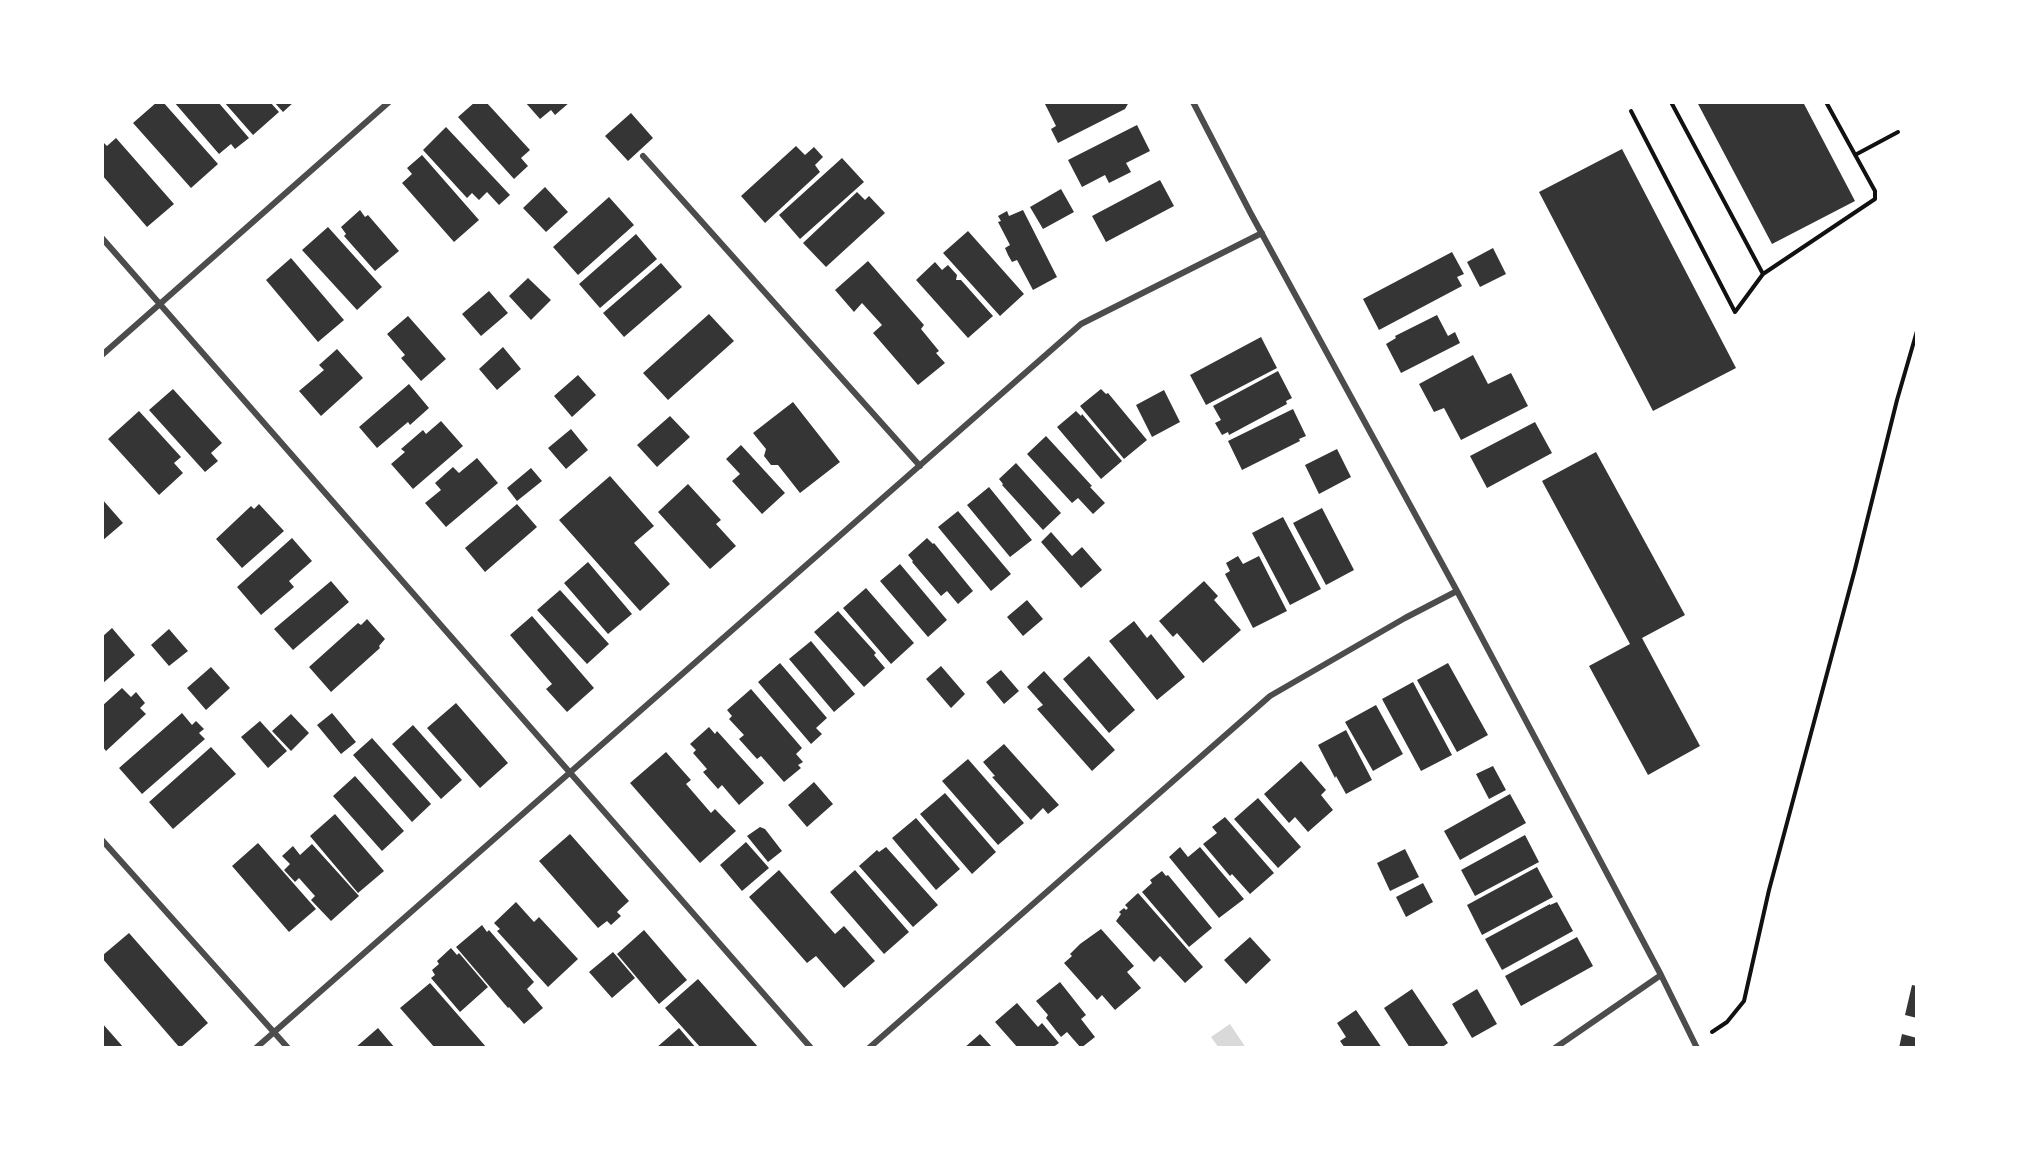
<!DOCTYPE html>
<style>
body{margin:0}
#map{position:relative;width:2019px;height:1150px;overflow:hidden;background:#fff;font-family:"DM Sans",sans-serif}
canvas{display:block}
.frame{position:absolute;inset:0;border:104px solid #fff;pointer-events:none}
</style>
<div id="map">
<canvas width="2019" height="1150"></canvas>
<div class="frame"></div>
</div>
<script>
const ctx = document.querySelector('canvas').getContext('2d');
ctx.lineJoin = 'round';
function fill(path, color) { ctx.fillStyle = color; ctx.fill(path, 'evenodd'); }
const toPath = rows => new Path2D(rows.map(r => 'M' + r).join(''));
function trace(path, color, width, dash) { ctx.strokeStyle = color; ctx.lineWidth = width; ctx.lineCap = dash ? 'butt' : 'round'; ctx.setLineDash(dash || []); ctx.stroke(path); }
fill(toPath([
 [1230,1024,1246,1048,1219,1048,1211,1037]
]), '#d9d9d9');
fill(toPath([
 [157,102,163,102,218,164,191,188,133,123],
 [174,102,218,102,249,138,235,149,231,144,219,154],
 [224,102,270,102,279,112,253,135],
 [274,102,294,102,283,112],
 [475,102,486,102,530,150,521,158,528,166,514,179,458,117],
 [525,102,570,102,555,115,551,110,540,119],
 [1044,102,1129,102,1125,109,1058,143,1051,129,1056,126],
 [1697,102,1803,102,1855,201,1772,244],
 [631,113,653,138,628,161,605,136],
 [1137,125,1150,151,1126,163,1131,172,1109,183,1105,175,1082,187,1068,160],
 [446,127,510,195,499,205,487,192,479,200,472,193,467,198,423,150],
 [116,138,174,204,147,227,102,175,102,141,107,146],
 [796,146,805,155,814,147,823,157,815,165,820,172,765,223,741,196],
 [1622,149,1736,368,1653,411,1539,192],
 [422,155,479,220,454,242,402,183,412,174,407,168],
 [842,158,864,182,800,239,779,215],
 [1160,180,1174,206,1106,242,1092,216],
 [545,187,568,212,546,232,523,208],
 [1061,189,1074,212,1043,229,1030,207],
 [857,192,865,200,869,196,885,213,826,267,803,243],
 [609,197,634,225,578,275,553,247],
 [360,210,365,217,368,215,399,251,375,271,344,236,346,234,341,227],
 [1023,210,1057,277,1033,290,1017,260,1012,262,1008,255,1005,248,1010,245,998,222,1001,221,998,216,1007,211,1009,216],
 [328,227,382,287,357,310,302,250],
 [968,231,1024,294,1000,316,943,253],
 [636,234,657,259,600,308,579,284],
 [1493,248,1506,274,1480,287,1467,262],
 [1452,252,1464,274,1457,277,1462,286,1379,330,1363,299],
 [291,258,344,320,318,342,266,280],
 [868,261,924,325,921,329,939,351,936,353,945,363,918,385,873,333,882,325,862,303,854,312,835,290],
 [935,262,942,270,948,265,957,275,956,280,961,280,993,316,968,338,916,280],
 [661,263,682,287,624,337,603,313],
 [528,278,551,300,531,320,509,296],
 [489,291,508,313,481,336,462,314],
 [709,314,734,341,668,400,643,373],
 [1437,315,1448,336,1455,332,1460,343,1401,373,1386,344,1396,338,1395,336],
 [408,316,446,359,421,381,401,358,405,355,387,334],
 [1261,337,1277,368,1206,405,1190,375],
 [503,347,521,369,497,390,479,369],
 [337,349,363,378,321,416,299,391,324,370,319,365],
 [1473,355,1488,384,1511,373,1528,406,1461,440,1444,408,1434,412,1419,384],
 [1278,371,1292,398,1286,401,1287,404,1229,435,1228,432,1222,435,1215,423,1221,420,1213,406],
 [578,375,596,395,572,417,554,396],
 [409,384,429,408,410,425,408,422,377,448,359,427],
 [173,389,222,443,211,453,218,461,205,472,149,410],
 [1101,389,1106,394,1108,393,1147,440,1124,459,1080,406],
 [1164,390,1180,422,1152,437,1136,405],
 [793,402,840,462,800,493,778,465,771,465,764,456,766,449,753,433],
 [1293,409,1306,436,1299,439,1300,441,1242,470,1228,441],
 [139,411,181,457,174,463,183,473,159,495,108,439],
 [1076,411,1081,416,1082,414,1122,461,1101,479,1057,427],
 [670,416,690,437,657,467,637,445],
 [441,421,463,446,413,489,391,464,405,452,401,449,423,430,426,434],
 [1535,422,1552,453,1487,488,1470,456],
 [571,429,588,450,566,469,548,448],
 [1046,436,1092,486,1090,487,1105,503,1093,514,1078,498,1072,503,1027,454],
 [741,445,785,493,762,514,732,481,740,474,726,459],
 [1337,449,1351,477,1319,494,1305,465],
 [1596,452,1685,615,1642,638,1700,746,1648,775,1589,666,1630,644,1542,481],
 [477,458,498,483,446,527,425,503,441,490,435,483,453,467,459,473],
 [1016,463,1061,513,1043,530,1002,485,1003,484,999,479],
 [531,468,542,481,517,501,507,488],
 [610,476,654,526,634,543,670,584,640,611,559,520],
 [688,484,721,520,716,524,736,546,710,569,658,512],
 [989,487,1032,540,1010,557,967,505],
 [102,499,123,523,102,541],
 [259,504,284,531,242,568,216,539,251,506,254,509],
 [517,504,537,527,485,572,465,548],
 [1322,508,1354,570,1326,585,1293,523],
 [958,511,1011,574,991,591,938,527],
 [1283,517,1321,589,1290,605,1252,533],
 [1051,532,1072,556,1082,547,1102,570,1081,588,1041,542],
 [292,538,312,561,289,581,294,587,261,615,237,587],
 [927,538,933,544,934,543,973,591,958,604,947,591,941,596,912,562,913,561,908,555],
 [1238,556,1243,564,1259,556,1287,611,1253,628,1225,574,1230,571,1226,563],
 [588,562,632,614,608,634,564,583],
 [900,564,947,620,928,637,880,581],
 [331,581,349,602,293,650,274,629],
 [1204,581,1218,596,1214,600,1241,630,1203,663,1177,633,1173,637,1159,621],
 [866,588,914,643,891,664,843,608],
 [560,590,609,644,587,664,537,610],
 [1027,600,1043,619,1023,636,1007,617],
 [838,611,876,653,874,655,885,668,864,687,814,632],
 [532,616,594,688,567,712,546,689,552,684,510,635],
 [367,619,385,639,379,646,380,648,331,692,309,667,358,623,361,625],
 [1134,621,1147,638,1151,634,1185,677,1157,700,1109,641],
 [112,628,135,655,102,684,102,637],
 [169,629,188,651,169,666,151,645],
 [811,641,855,694,834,712,789,659],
 [1089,656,1135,710,1109,733,1063,679],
 [780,663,827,718,816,728,822,734,811,744,758,682],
 [1448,663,1488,735,1457,752,1417,680],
 [941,666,965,694,951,708,926,679],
 [211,667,230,688,206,710,187,688],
 [1001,670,1019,691,1004,704,986,682],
 [1044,671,1115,750,1092,771,1037,709,1043,705,1027,687],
 [1413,682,1452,755,1421,771,1382,699],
 [122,688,131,697,136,692,145,703,140,708,146,714,106,751,102,746,102,706],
 [751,689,802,748,796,754,803,762,798,765,801,768,784,782,761,756,757,759,739,739,744,735,729,719,732,716,727,710],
 [456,703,508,763,480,788,427,728],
 [1376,705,1403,754,1373,771,1345,722],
 [182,713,192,725,196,721,204,729,199,733,205,739,142,794,119,768],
 [332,713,356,742,341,754,317,725],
 [291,714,309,733,291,751,272,731],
 [260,721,287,751,268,768,241,737],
 [413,725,462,780,441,799,392,744],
 [709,727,715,734,717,731,764,783,739,805,722,785,718,789,703,772,707,769,693,753,696,750,690,744],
 [1346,730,1372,780,1346,794,1336,776,1335,778,1318,745],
 [372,738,431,804,412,822,353,755],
 [1004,744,1059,805,1048,814,1043,808,1031,820,992,777,995,776,983,762],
 [211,747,236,774,173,829,149,802],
 [666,752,691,780,686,784,711,813,715,809,736,831,700,863,630,783],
 [968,759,1024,823,998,845,942,781],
 [1301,761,1326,790,1321,795,1333,810,1308,832,1295,817,1289,823,1264,794],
 [1493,766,1506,790,1489,799,1476,774],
 [355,776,404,831,382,851,333,796],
 [814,782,833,804,807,827,788,805],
 [945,793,996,852,972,874,920,814],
 [1510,794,1526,823,1460,860,1444,831],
 [1258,798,1301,847,1278,868,1234,819],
 [335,814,384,871,358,893,310,836],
 [1225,817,1274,873,1250,894,1232,874,1230,876,1203,844,1217,833,1212,827],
 [916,818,960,869,936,890,892,838],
 [760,827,765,829,782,851,768,862,747,836],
 [570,834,629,901,617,912,621,916,611,925,607,921,598,928,539,861],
 [1525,835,1539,862,1475,896,1461,870],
 [746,842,769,868,742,891,720,865],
 [258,843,316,909,289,932,232,866],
 [312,844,359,896,331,921,311,900,315,896,299,878,295,882,284,870,290,864,282,856,293,846,300,855],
 [886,847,938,905,913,927,859,866,877,850,879,852],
 [1180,847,1188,857,1200,847,1244,899,1219,918,1169,857],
 [1405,849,1419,877,1390,891,1377,863],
 [1537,867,1553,897,1482,935,1467,905],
 [779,870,835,934,844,926,875,961,844,988,816,956,807,963,749,897],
 [855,870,909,932,884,954,830,892],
 [1162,871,1166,876,1168,875,1212,928,1189,947,1142,892,1152,883,1150,880],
 [1423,883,1433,902,1406,917,1396,897],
 [1138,893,1203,967,1185,983,1160,956,1154,962,1116,921,1121,914,1119,912,1124,908,1126,910,1128,908,1125,905],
 [516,902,534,922,539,917,578,959,548,987,497,931,500,929,494,923],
 [1557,902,1573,931,1502,970,1485,939,1550,904,1550,905],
 [482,925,487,932,489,930,534,982,527,989,543,1008,524,1024,509,1007,508,1008,456,947],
 [1101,929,1134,966,1127,972,1141,988,1115,1010,1102,995,1097,1000,1064,963,1072,956,1070,954,1080,944],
 [644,930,687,980,659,1004,617,954],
 [129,933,208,1023,180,1048,102,958,102,953,103,955],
 [1250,937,1271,960,1246,984,1224,960],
 [1577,937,1593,966,1521,1006,1505,976],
 [451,948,457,955,459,953,488,987,460,1012,431,978,435,975,432,970,439,964,437,961],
 [613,952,635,978,612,998,589,972],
 [698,979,759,1048,701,1048,665,1008],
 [1060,982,1086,1015,1081,1019,1095,1037,1081,1048,1067,1032,1061,1037,1046,1018,1048,1015,1036,1001],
 [430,983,487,1048,435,1048,400,1008],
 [1912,985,1917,986,1917,1018,1905,1015],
 [1412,989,1448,1043,1441,1048,1410,1048,1384,1008],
 [1477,989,1497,1024,1472,1038,1452,1004],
 [1017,1003,1038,1027,1042,1023,1059,1043,1052,1048,1018,1048,995,1022],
 [1356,1010,1382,1048,1345,1048,1340,1041,1346,1037,1337,1023],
 [102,1023,124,1048,102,1048],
 [378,1028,395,1048,355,1048],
 [679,1028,696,1048,656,1048],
 [980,1034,993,1048,964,1048],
 [1902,1034,1917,1038,1917,1048,1899,1048]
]), '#353535');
trace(toPath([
 [1631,111,1735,312,1763,274,1671,102],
 [1855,155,1898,132],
 [1763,274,1875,199,1875,191,1826,102],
 [1712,1032,1727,1022,1744,1001,1769,890,1855,569,1897,400,1917,331]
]), '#111', 4);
trace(toPath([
 [1193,102,1250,212,1457,591,1661,975,1697,1048],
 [643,156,920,466],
 [102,238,811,1048],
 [102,355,389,102],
 [102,840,288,1048],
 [256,1048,1081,324,1262,233],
 [869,1048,1270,696,1405,618,1457,591],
 [1555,1048,1661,975]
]), '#4c4c4c', 6);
</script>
